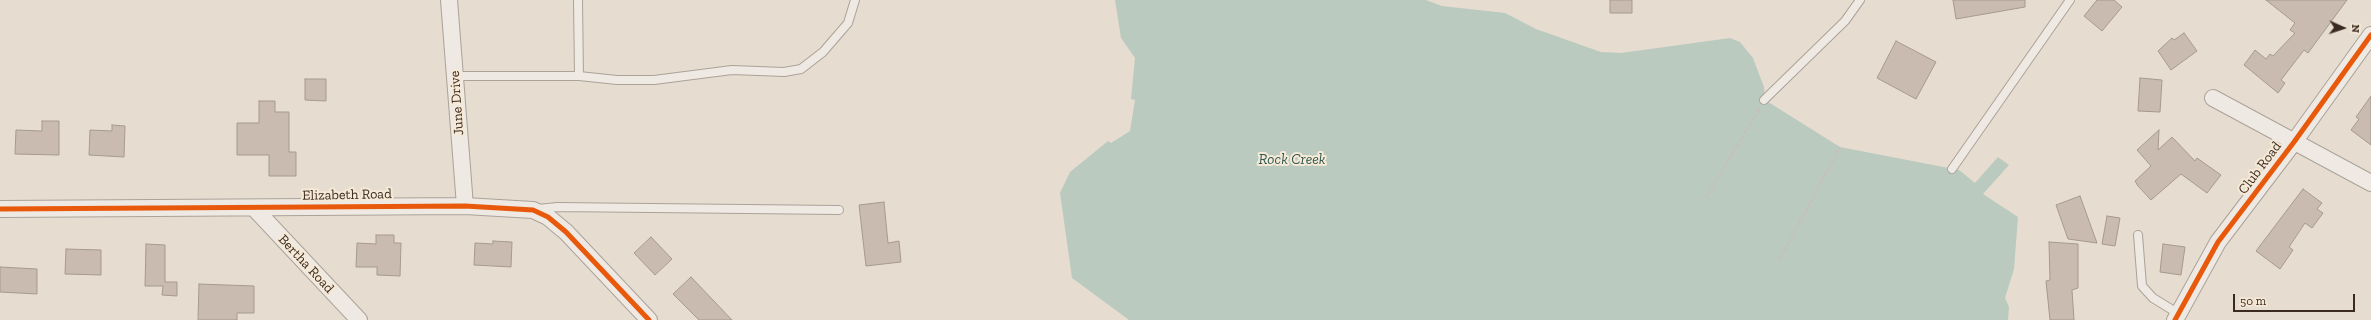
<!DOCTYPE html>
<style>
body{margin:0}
#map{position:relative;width:2371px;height:320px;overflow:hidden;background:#e6ddd0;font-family:"Zilla Slab",serif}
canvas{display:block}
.north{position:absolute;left:2323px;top:8px;width:40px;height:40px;-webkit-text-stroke:3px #f6ead7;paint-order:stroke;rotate:93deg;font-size:11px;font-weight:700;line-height:16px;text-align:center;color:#3b2a20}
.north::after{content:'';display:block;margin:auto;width:14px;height:18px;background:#3b2a20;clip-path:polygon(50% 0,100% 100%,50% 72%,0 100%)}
.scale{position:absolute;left:2233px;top:294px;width:122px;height:18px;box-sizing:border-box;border:2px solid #3b2a20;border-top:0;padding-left:5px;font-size:12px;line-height:14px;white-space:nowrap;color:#3b2a20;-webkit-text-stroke:3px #f6ead7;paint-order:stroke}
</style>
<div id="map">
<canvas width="2371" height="320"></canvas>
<div class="north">N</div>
<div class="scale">50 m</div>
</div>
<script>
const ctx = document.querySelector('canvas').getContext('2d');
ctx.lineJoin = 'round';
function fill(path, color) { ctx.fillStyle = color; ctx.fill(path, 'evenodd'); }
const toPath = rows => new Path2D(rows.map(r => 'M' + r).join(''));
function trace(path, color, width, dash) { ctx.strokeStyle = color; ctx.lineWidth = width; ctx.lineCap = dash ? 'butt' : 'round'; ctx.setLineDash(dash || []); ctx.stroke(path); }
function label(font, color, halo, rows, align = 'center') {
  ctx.font = font + ' "Zilla Slab",serif'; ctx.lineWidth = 4; ctx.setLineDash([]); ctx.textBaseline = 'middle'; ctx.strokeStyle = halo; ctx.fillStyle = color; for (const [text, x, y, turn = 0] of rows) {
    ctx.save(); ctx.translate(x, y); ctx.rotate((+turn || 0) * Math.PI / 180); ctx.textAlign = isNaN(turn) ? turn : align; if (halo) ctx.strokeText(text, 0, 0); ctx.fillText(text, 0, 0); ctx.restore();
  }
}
fill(toPath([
 [1115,0,1426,0,1442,6,1505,13,1536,29,1601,52,1621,53,1730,38,1740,42,1753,58,1764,87,1765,100,1840,147,1959,170,1975,183,1998,157,2009,165,1983,194,2018,217,2014,269,2005,298,2009,307,2008,320,1129,320,1072,278,1060,193,1070,172,1108,141,1111,143,1130,131,1135,100,1131,99,1135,58,1121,38]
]), '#bbcabf');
const building = toPath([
 [1610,0,1632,0,1632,13,1610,13,1610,0],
 [1953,0,2025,0,2025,7,1956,19,1953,0],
 [2097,0,2114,0,2122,7,2102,31,2084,16,2097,0],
 [2266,0,2347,0,2308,53,2304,50,2281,80,2285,83,2278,93,2244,65,2255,50,2266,59,2270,54,2273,56,2295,33,2290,30,2295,23,2266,0],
 [2184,33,2197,51,2171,70,2158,51,2172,38,2174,40,2184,33],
 [1896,41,1936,62,1916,99,1877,78,1896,41],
 [2140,78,2162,80,2160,112,2138,111,2140,78],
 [305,79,326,79,326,101,305,100,305,79],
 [2371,96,2371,145,2351,130,2359,119,2356,117,2371,96],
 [259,101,275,101,275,112,289,112,289,152,296,152,296,176,269,176,269,155,237,155,237,123,259,123,259,101],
 [42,121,59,121,59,155,15,154,16,130,42,131,42,121],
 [112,125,125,126,124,157,89,155,90,130,112,131,112,125],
 [2159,130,2158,150,2172,137,2195,161,2197,158,2221,175,2207,193,2181,174,2151,200,2138,186,2135,181,2151,166,2137,150,2159,130],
 [2303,189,2322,203,2317,209,2323,213,2312,228,2305,223,2289,247,2293,250,2280,269,2256,251,2303,189],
 [2080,196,2097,243,2068,239,2056,205,2080,196],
 [884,202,888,243,899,241,901,262,866,266,859,205,884,202],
 [2107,216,2120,218,2115,246,2102,244,2107,216],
 [376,235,394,235,394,243,401,243,400,276,377,275,377,267,356,267,357,243,376,244,376,235],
 [651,237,672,259,655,275,634,253,651,237],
 [493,241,512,242,511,267,474,265,475,243,493,244,493,241],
 [2049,242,2078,244,2078,288,2072,290,2074,320,2050,320,2046,281,2050,280,2049,242],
 [146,244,165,245,165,282,177,282,177,296,162,295,163,286,145,286,146,244],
 [2163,244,2185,247,2181,275,2160,272,2163,244],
 [66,249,101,250,101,275,65,274,66,249],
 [0,267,37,269,37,294,0,292,0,267],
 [691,277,732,320,699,320,673,294,691,277],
 [199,284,254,286,254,313,237,313,237,320,198,320,199,284]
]);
fill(building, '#cabbb1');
trace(building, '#a6998f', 1);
const lane = toPath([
 [578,0,579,76],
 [455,76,579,76,617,80,654,80,732,70,784,72,801,69,823,52,848,23,855,0],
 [1764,100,1845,21,1860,0],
 [1952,169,2070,0],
 [538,209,557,207,839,210],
 [2138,235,2142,286,2153,298,2179,314]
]);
const street = toPath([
 [449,0,465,206],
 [2213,98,2371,183],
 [254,208,359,320],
 [0,209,465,206,533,210,548,217,566,232,649,320],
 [2175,320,2218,242,2294,142,2371,35]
]);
trace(lane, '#aba299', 10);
trace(street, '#aba299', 18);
trace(toPath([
 [1706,198,1759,109],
 [1780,259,1840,147]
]), '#c7c0b9', 2.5, [3, 2]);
trace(lane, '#eee9e2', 8);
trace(street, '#eee9e2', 16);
trace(toPath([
 [0,209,465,206,533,210,548,217,566,232,649,320],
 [2175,320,2218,242,2294,142,2371,35]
]), '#e8590c', 5);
label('14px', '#3b2a20', '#f6ead7', [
 ["June Drive",457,103,-94],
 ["Club Road",2260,168,-53],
 ["Elizabeth Road",347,195,-1],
 ["Bertha Road",306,264,47]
]);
label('italic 15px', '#305a53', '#f6ead7', [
 ["Rock Creek",1292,160]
]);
</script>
